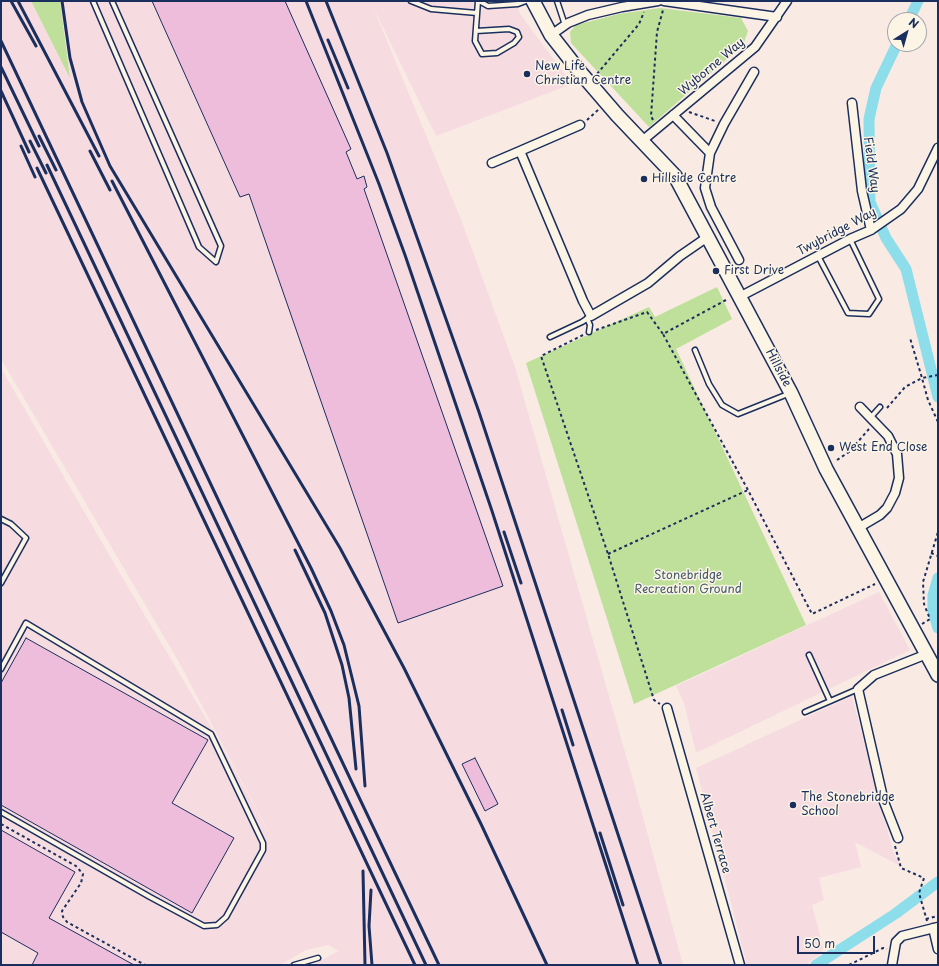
<!DOCTYPE html>
<style>
body{margin:0}
#map{position:relative;width:939px;height:966px;overflow:hidden;background:#f9eae3;font-family:"Playpen Sans",sans-serif}
canvas{display:block}
.frame{position:absolute;inset:0;border:2px solid #1b2f5e;pointer-events:none}
.north{position:absolute;left:887px;top:12px;width:40px;height:40px;box-sizing:border-box;background:#fcf5e5;border:1px solid #a2a6af;border-radius:50%;rotate:37deg;font-size:11px;font-weight:700;line-height:16px;text-align:center;color:#1b2f5e}
.north::after{content:'';display:block;margin:auto;width:14px;height:18px;background:#1b2f5e;clip-path:polygon(50% 0,100% 100%,50% 72%,0 100%)}
.scale{position:absolute;left:797px;top:936px;width:78px;height:18px;box-sizing:border-box;border:2px solid #1b2f5e;border-top:0;padding-left:5px;font-size:12px;line-height:14px;white-space:nowrap;color:#1b2f5e;-webkit-text-stroke:3px #fcf5e5;paint-order:stroke}
</style>
<div id="map">
<canvas width="939" height="966"></canvas>
<div class="frame"></div>
<div class="north">N</div>
<div class="scale">50 m</div>
</div>
<script>
const ctx = document.querySelector('canvas').getContext('2d');
ctx.lineJoin = 'round';
function fill(path, color) { ctx.fillStyle = color; ctx.fill(path, 'evenodd'); }
const toPath = rows => new Path2D(rows.map(r => 'M' + r).join(''));
function trace(path, color, width, dash) { ctx.strokeStyle = color; ctx.lineWidth = width; ctx.lineCap = dash ? 'butt' : 'round'; ctx.setLineDash(dash || []); ctx.stroke(path); }
function label(font, color, halo, rows, align = 'center') {
  ctx.font = font + ' "Playpen Sans",sans-serif'; ctx.lineWidth = 3; ctx.setLineDash([]); ctx.textBaseline = 'middle'; ctx.strokeStyle = halo; ctx.fillStyle = color; for (const [text, x, y, turn = 0] of rows) {
    ctx.save(); ctx.translate(x, y); ctx.rotate((+turn || 0) * Math.PI / 180); ctx.textAlign = isNaN(turn) ? turn : align; if (halo) ctx.strokeText(text, 0, 0); ctx.fillText(text, 0, 0); ctx.restore();
  }
}
fill(toPath([
 [1,1,31,1,70,76,60,1,516,1,520,14,572,84,436,136,373,7,462,222,515,367,633,780,683,965,312,965,339,951,328,945,306,950,280,965,1,965,1,368,122,577,213,730,276,846,180,664,1,359],
 [879,592,910,650,696,753,684,703,676,686],
 [852,696,893,851,900,866,855,842,861,867,819,878,824,900,812,905,823,947,822,953,805,965,747,965,696,768]
]), '#f6dce1');
fill(toPath([
 [31,1,60,1,70,78],
 [660,8,741,18,748,31,743,45,649,127,571,43,570,32,576,25,619,14],
 [717,287,732,319,676,349,806,625,634,704,526,363,649,307,655,317]
]), '#bee09a');
trace(toPath([
 [909,20,918,1],
 [897,44,876,88,869,119,870,202,886,238,906,269,938,397],
 [938,578,933,595,933,611,938,628],
 [816,965,895,914,938,882]
]), '#8eddea', 11);
const building = toPath([
 [152,1,285,1,351,149,346,152,357,179,364,176,367,187,364,189,503,586,398,623,249,194,240,197,152,1],
 [26,638,208,740,172,803,234,838,192,913,1,805,1,683,26,638],
 [475,758,498,804,485,811,462,764,475,758],
 [1,830,75,872,49,918,134,965,32,965,38,953,1,932,1,830]
]);
fill(building, '#efbddc');
trace(building, '#1b2f5e', 1);
const service = toPath([
 [93,1,199,247,216,262,221,246,112,1],
 [411,1,431,9,477,13],
 [479,1,488,6,518,4,526,1],
 [557,1,565,25],
 [476,31,509,29,517,32,519,37,514,43,497,53,482,54,475,41,478,1],
 [818,256,848,313,869,314,879,299,850,239],
 [587,318,590,325,589,332],
 [550,337,582,322,591,316],
 [695,350,709,384,722,405,738,414,788,394],
 [871,417,880,407],
 [1,519,11,524,26,538,1,583],
 [809,655,830,701],
 [1,669,26,623,211,734,263,843,263,850,226,917,217,925,204,926,150,897,1,812],
 [805,712,858,689],
 [294,965,318,958]
]);
const minor = toPath([
 [664,1,777,17],
 [551,35,568,23,588,15,622,7,658,1],
 [852,103,862,191,871,230],
 [673,115,710,153],
 [580,125,520,151,583,301,591,316,648,283,680,256,709,236],
 [642,141,755,47,787,1],
 [492,163,520,151],
 [739,260,711,207,705,188,710,153,724,124,754,72],
 [741,296,850,239,871,230,901,209,918,189,938,148],
 [858,528,880,515,887,508,895,493,899,478,897,454,888,436,860,407],
 [667,708,740,965],
 [898,838,884,802,858,689,874,675,927,654],
 [933,928,938,949],
 [892,965,896,942,902,936,938,927]
]);
const primary = toPath([
 [533,1,551,35,580,72,617,115,675,176,791,393,826,469,938,675]
]);
trace(service, '#1b2f5e', 7);
trace(minor, '#1b2f5e', 11);
trace(primary, '#1b2f5e', 16);
trace(toPath([
 [597,74,639,24,644,12],
 [689,112,715,121],
 [587,120,599,109],
 [653,120,651,116,657,32,663,10],
 [726,300,663,334,748,490,812,614,875,584],
 [596,330,647,312,663,334],
 [583,335,541,356,608,554,654,700,660,704],
 [938,375,922,378,928,400,938,422],
 [887,408,905,387,922,378,910,338],
 [837,460,849,452,869,429],
 [931,553,938,556],
 [608,554,748,490],
 [922,624,930,619,924,604,923,582,938,532],
 [1,824,76,866,83,874,81,883,62,911,63,917,67,922,145,965],
 [895,846,901,868,924,878,919,893,927,921],
 [926,919,938,916],
 [849,965,883,948,887,949]
]), '#1b2f5e', 2, [3, 3]);
trace(service, '#fcf5e5', 4);
trace(minor, '#fcf5e5', 8);
trace(primary, '#fcf5e5', 13);
trace(toPath([
 [11,1,36,46],
 [18,1,99,156],
 [62,1,70,58,82,102,110,166,340,548,404,668,481,824,547,965],
 [306,1,379,184,405,255,492,511,638,965],
 [326,1,387,153,479,412,661,965],
 [328,40,348,88],
 [1,41,356,791,439,965],
 [1,67,39,146],
 [1,91,29,152],
 [39,136,56,170],
 [30,141,46,173],
 [21,146,35,177],
 [90,151,110,190],
 [47,165,426,965],
 [37,168,415,965],
 [112,181,311,568,331,611,344,645,359,706,365,786],
 [504,532,521,583],
 [295,550,325,613,342,665,349,698,356,769],
 [562,710,573,745],
 [600,833,623,905],
 [363,871,365,965],
 [371,890,369,926,372,965]
]), '#1b2f5e', 3);
for (const [x, y, r, color] of [
 [527,74,4,"#1b2f5e"],
 [644,179,4,"#1b2f5e"],
 [716,271,4,"#1b2f5e"],
 [831,448,4,"#1b2f5e"],
 [793,805,4,"#1b2f5e"]
]) { const dot = new Path2D(); dot.arc(x, y, r, 0, 2 * Math.PI); ctx.fillStyle = color; ctx.fill(dot); trace(dot, '#fcf5e5', 1.5); }
label('12px', '#1b2f5e', '#fcf5e5', [
 ["New Life",535,67],
 ["Christian Centre",535,81],
 ["Hillside Centre",652,179],
 ["First Drive",724,271],
 ["West End Close",839,448],
 ["The Stonebridge",801,798],
 ["School",801,812]
], 'left');
label('12px', '#1b2f5e', '#fcf5e5', [
 ["Wyborne Way",712,67,-40],
 ["Field Way",871,165,82],
 ["Twybridge Way",837,232,-28],
 ["Hillside",778,368,62],
 ["Albert Terrace",715,833,74]
]);
label('12px', '#445b6d', '#fcf5e5', [
 ["Stonebridge",688,576],
 ["Recreation Ground",688,590]
]);
</script>
